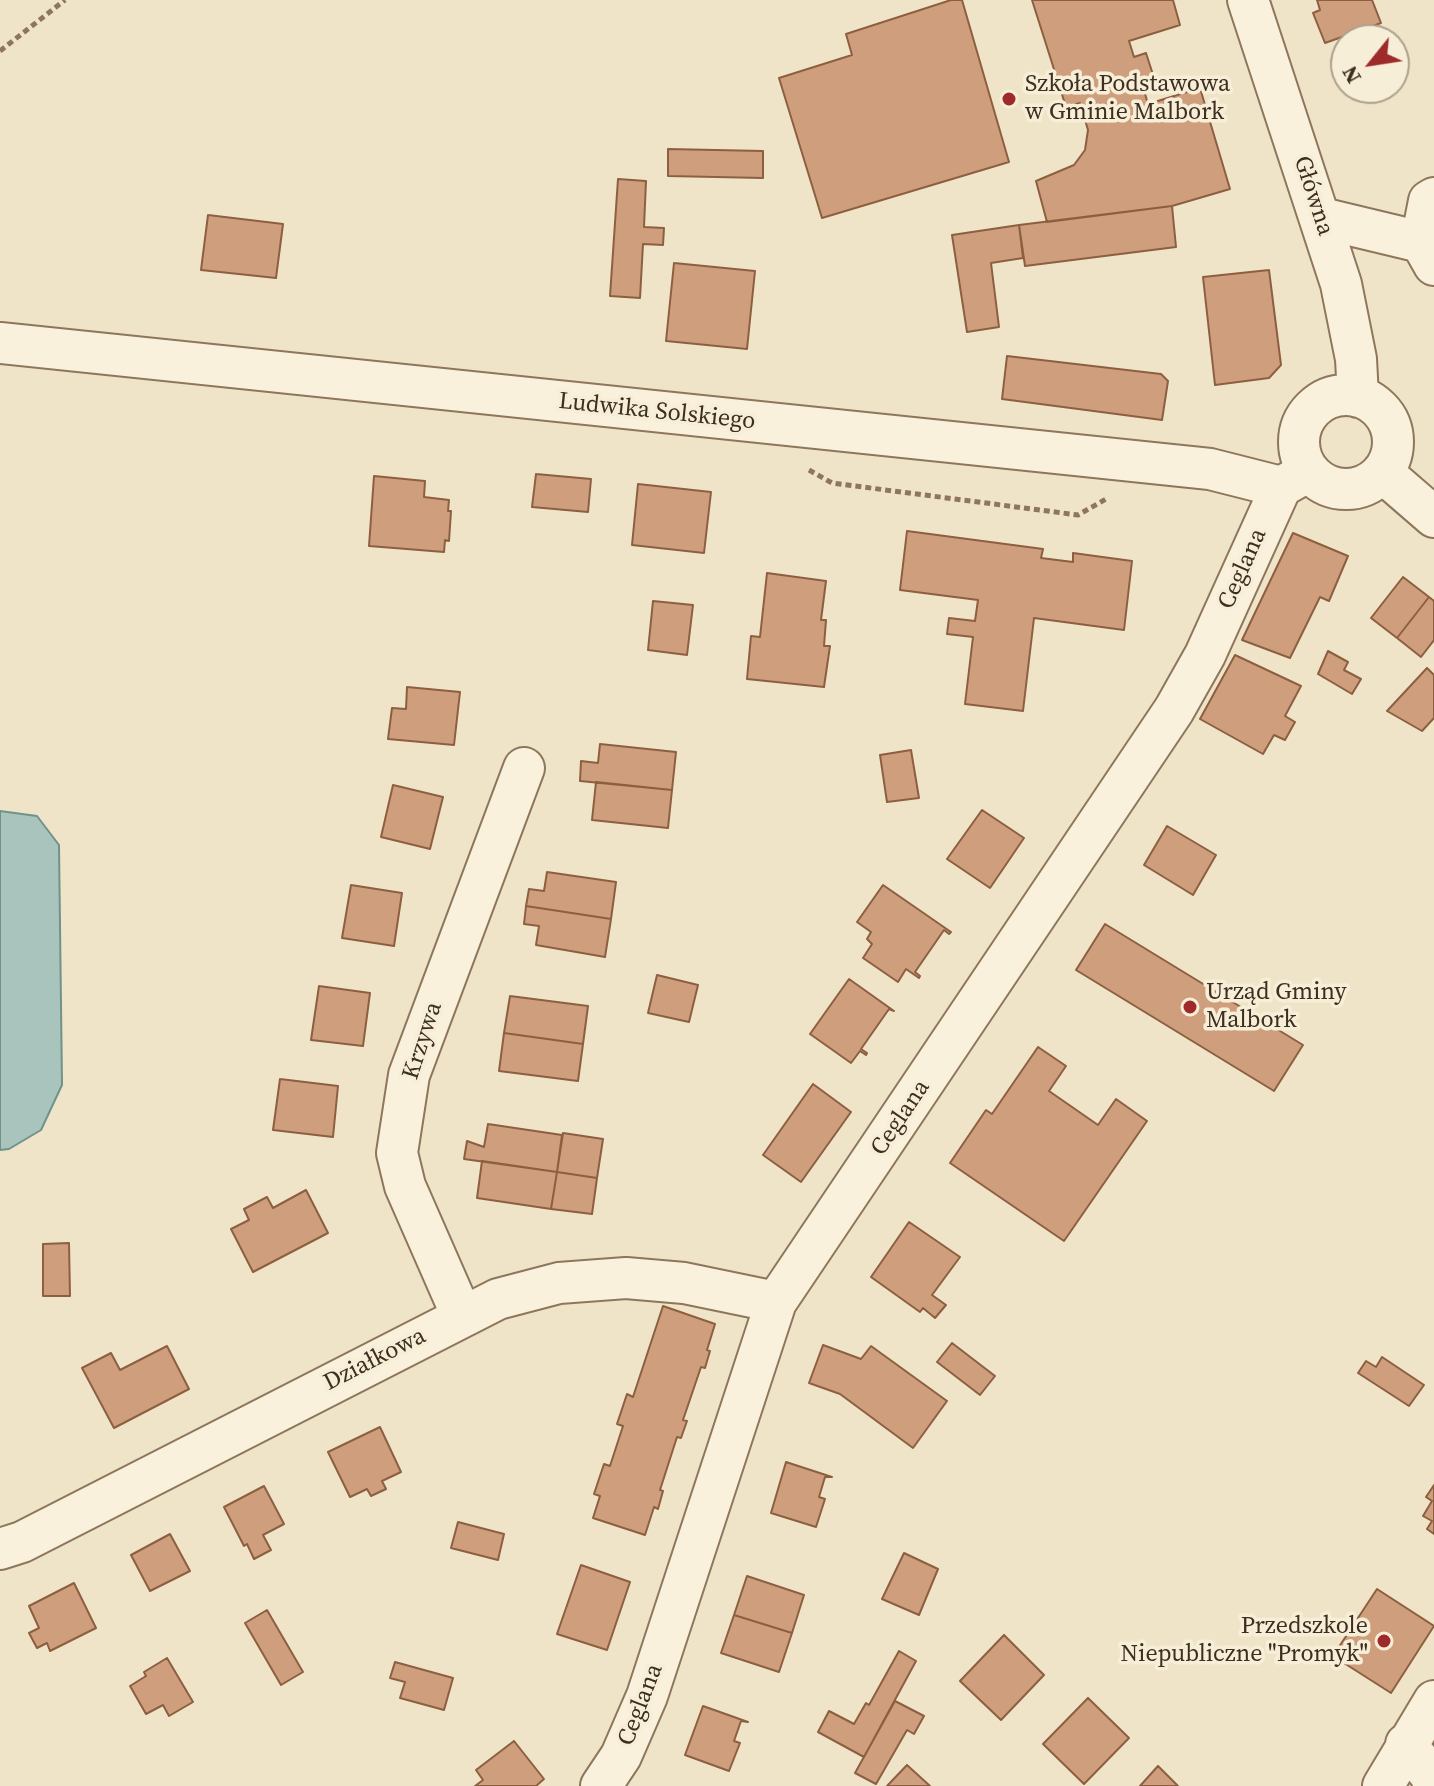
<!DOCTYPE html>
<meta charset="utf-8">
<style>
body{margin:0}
#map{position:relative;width:1434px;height:1786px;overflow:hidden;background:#f0e4c8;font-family:"Source Serif 4",serif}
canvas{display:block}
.north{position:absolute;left:1330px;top:24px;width:80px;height:80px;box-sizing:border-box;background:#f7eed8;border:2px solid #ada18e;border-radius:50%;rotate:240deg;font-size:22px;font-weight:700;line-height:32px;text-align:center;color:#3d2e20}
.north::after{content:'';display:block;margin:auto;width:28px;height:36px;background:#9e2a2b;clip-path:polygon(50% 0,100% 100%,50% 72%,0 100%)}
</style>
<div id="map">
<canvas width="1434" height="1786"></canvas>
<div class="north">N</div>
</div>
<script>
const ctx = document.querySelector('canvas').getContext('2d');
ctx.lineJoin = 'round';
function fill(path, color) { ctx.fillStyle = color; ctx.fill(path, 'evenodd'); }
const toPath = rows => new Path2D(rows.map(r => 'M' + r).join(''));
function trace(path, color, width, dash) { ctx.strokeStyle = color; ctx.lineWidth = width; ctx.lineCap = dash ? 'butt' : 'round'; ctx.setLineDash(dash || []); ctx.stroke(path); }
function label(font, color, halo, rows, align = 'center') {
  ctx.font = font + ' "Source Serif 4",serif'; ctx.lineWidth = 7; ctx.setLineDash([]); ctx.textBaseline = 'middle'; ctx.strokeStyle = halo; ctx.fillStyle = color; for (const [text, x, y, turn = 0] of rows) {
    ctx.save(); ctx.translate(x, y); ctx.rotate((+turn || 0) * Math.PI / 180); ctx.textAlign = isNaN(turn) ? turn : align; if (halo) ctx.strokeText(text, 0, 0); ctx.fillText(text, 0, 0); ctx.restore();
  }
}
const water = toPath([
 [0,811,37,816,59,845,62,1085,41,1130,9,1149,0,1150,0,811]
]);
fill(water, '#a9c4bc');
trace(water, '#6f938a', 2);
const building = toPath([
 [951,0,962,0,1009,162,822,218,779,78,852,55,846,34,951,0],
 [1032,0,1173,0,1180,25,1129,41,1134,57,1146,53,1156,84,1143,87,1148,104,1200,88,1230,189,1172,206,1047,222,1036,181,1074,165,1085,150,1088,130,1080,103,1066,107,1032,0],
 [1317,0,1372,0,1381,23,1325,43,1313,13,1320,10,1317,0],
 [668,149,763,151,763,178,668,176,668,149],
 [618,179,646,181,644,227,664,228,663,245,643,244,640,298,610,296,618,179],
 [1172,206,1176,247,1025,266,1019,225,1172,206],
 [208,215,283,224,276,278,201,270,208,215],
 [1019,225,1023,258,991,263,999,327,967,332,952,235,1019,225],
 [674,263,755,271,747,349,666,341,674,263],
 [1269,270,1281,365,1269,378,1215,385,1203,277,1269,270],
 [1007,356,1161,374,1168,381,1162,420,1002,399,1007,356],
 [536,474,591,479,588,512,532,507,536,474],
 [374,476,425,481,424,497,449,500,448,511,451,511,449,541,445,540,444,552,369,546,374,476],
 [638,484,711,492,704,553,632,545,638,484],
 [907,531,1043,549,1041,558,1073,562,1073,553,1132,561,1124,630,1034,618,1023,711,965,704,973,637,947,634,949,618,975,621,978,600,900,590,907,531],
 [1293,533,1348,556,1329,601,1320,597,1290,658,1242,640,1293,533],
 [767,573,826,581,821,620,826,620,824,646,830,646,824,687,747,679,751,636,760,637,767,573],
 [1403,577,1429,597,1397,638,1371,618,1403,577],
 [1429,597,1434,601,1434,640,1421,657,1397,638,1429,597],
 [653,601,693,605,687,655,648,650,653,601],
 [1328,651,1348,662,1344,670,1361,679,1352,694,1318,674,1328,651],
 [1235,655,1301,686,1285,716,1295,722,1285,740,1274,735,1263,754,1200,719,1235,655],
 [1427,668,1434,675,1434,718,1422,731,1387,711,1427,668],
 [407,687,460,692,454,745,388,739,392,708,406,709,407,687],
 [600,744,676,752,672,790,580,781,581,761,598,763,600,744],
 [911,750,919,798,887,802,880,755,911,750],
 [596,782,672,790,668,828,592,820,596,782],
 [393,785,443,797,430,849,381,837,393,785],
 [982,810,1024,838,990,888,947,859,982,810],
 [1167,826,1216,855,1193,895,1144,865,1167,826],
 [547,872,616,882,611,919,526,906,529,889,544,891,547,872],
 [351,885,402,893,394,946,342,938,351,885],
 [883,885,951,932,949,934,944,930,915,972,920,976,919,978,906,969,898,982,863,958,872,944,867,939,871,932,857,922,883,885],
 [526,906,611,919,605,957,536,945,539,926,524,924,526,906],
 [1105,924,1303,1045,1274,1091,1076,970,1105,924],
 [657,975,698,985,689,1022,648,1013,657,975],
 [849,979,894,1011,889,1009,861,1049,867,1053,866,1055,860,1051,851,1063,810,1034,849,979],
 [319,986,370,993,363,1046,311,1040,319,986],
 [510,996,588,1006,583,1044,504,1033,510,996],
 [504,1033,583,1044,578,1081,499,1071,504,1033],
 [1038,1047,1066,1066,1049,1091,1098,1125,1116,1099,1147,1121,1064,1241,950,1163,986,1110,992,1114,1038,1047],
 [280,1079,338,1086,333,1137,273,1130,280,1079],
 [813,1084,851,1112,801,1182,763,1155,813,1084],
 [488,1124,562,1135,557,1172,464,1159,467,1141,484,1147,488,1124],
 [563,1133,603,1139,597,1178,557,1172,563,1133],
 [482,1161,557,1172,551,1209,477,1198,482,1161],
 [557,1172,597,1178,592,1214,551,1209,557,1172],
 [306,1190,328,1233,253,1272,231,1229,249,1220,244,1209,267,1197,273,1208,306,1190],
 [909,1222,960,1257,932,1295,946,1305,935,1318,923,1308,920,1312,871,1277,909,1222],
 [69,1243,70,1296,43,1296,43,1244,69,1243],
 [663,1306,715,1324,707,1350,710,1351,705,1368,701,1367,683,1420,687,1421,681,1438,677,1437,660,1490,663,1491,658,1509,654,1507,645,1535,593,1518,600,1496,594,1494,604,1464,610,1466,623,1426,617,1424,627,1394,633,1397,663,1306],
 [952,1343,995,1376,980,1395,937,1362,952,1343],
 [823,1345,861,1359,871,1346,947,1401,913,1448,840,1394,809,1383,823,1345],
 [167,1346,189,1389,114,1428,82,1368,111,1353,120,1370,167,1346],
 [1382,1357,1424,1385,1409,1406,1358,1373,1366,1361,1376,1367,1382,1357],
 [380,1427,401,1472,382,1481,386,1489,371,1496,367,1489,350,1497,328,1452,380,1427],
 [786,1462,832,1477,825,1477,819,1497,825,1499,816,1527,771,1513,786,1462],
 [1434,1485,1434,1534,1427,1529,1432,1521,1423,1516,1432,1501,1426,1497,1434,1485],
 [264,1486,284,1524,263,1535,271,1550,254,1559,247,1544,244,1546,224,1507,264,1486],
 [458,1522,504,1534,498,1560,451,1548,458,1522],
 [170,1534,190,1571,150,1591,131,1555,170,1534],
 [904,1553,938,1569,919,1615,882,1599,904,1553],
 [581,1565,630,1582,607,1650,557,1634,581,1565],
 [747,1576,804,1595,792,1633,734,1615,747,1576],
 [74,1583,96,1628,50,1651,47,1643,37,1648,29,1633,39,1628,29,1606,74,1583],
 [1377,1589,1434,1626,1391,1693,1333,1656,1377,1589],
 [267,1610,303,1672,281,1685,245,1623,267,1610],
 [734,1615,792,1633,779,1672,721,1653,734,1615],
 [1004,1635,1044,1675,1001,1720,960,1681,1004,1635],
 [899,1651,916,1661,864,1757,818,1732,829,1711,854,1724,866,1703,869,1705,899,1651],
 [167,1658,193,1702,169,1716,163,1705,146,1714,130,1686,146,1676,144,1672,167,1658],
 [395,1662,453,1678,444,1710,400,1698,405,1682,390,1678,395,1662],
 [1088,1698,1129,1738,1084,1784,1043,1744,1088,1698],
 [895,1701,924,1716,914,1734,907,1730,876,1784,855,1773,895,1701],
 [703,1706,748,1722,741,1721,734,1741,740,1743,729,1771,685,1755,703,1706],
 [514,1741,544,1779,536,1786,475,1786,483,1780,476,1770,514,1741],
 [907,1765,930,1786,887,1786,907,1765],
 [1158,1766,1178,1786,1140,1786,1158,1766]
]);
fill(building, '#cf9f7d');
trace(building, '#8d5f41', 2);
const minor = toPath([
 [1248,0,1341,284,1356,359,1358,397],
 [1434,198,1429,201,1421,242,1434,265],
 [1321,218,1421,242],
 [0,343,1210,469,1281,487,1309,471],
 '1299 442a47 47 0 1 1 94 0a47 47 0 1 1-94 0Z',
 [1382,472,1434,517],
 [462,1316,405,1186,397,1153,409,1075,524,768],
 [0,1549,22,1542,498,1299,559,1283,626,1278,684,1283,776,1302],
 [1406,1744,1432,1777,1433,1786],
 [601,1786,621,1756,647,1696,776,1302,1174,710,1205,655,1281,487],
 [1383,1786,1434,1701]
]);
trace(minor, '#8d765c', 44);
trace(toPath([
 [0,51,65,0],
 [809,470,832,483,1078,515,1106,499]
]), '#8d765c', 5, [6, 4]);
trace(minor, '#faf1dc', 40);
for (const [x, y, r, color] of [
 [1009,99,8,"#9e2a2b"],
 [1190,1007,8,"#9e2a2b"],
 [1384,1641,8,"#9e2a2b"]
]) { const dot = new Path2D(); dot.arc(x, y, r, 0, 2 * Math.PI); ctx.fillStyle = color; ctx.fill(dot); trace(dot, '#f7eed8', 3); }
label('24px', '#3d2e20', '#f7eed8', [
 ["Szkoła Podstawowa",1025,85],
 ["w Gminie Malbork",1025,113],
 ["Urząd Gminy",1206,993],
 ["Malbork",1206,1021],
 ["Przedszkole",1368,1627,"right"],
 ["Niepubliczne \"Promyk\"",1368,1655,"right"]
], 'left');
label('24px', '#3d2e20', '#f7eed8', [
 ["Główna",1313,196,72],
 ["Ludwika Solskiego",657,412,6],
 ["Ceglana",1243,569,-66],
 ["Krzywa",423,1041,-72],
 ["Ceglana",901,1118,-56],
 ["Działkowa",375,1360,-27],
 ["Ceglana",641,1705,-69]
]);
</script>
